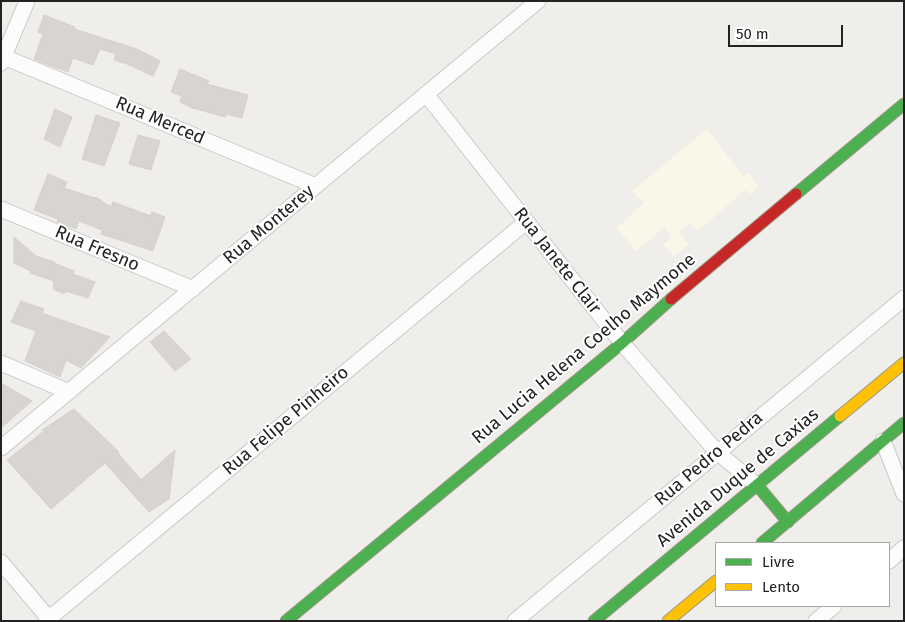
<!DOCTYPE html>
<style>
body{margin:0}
#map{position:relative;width:905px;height:622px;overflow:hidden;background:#f0eeeb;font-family:"Fira Sans",sans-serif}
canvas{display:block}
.frame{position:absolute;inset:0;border:2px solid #222;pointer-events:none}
.legend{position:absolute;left:715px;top:542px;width:175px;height:65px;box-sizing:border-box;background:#fff;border:1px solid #a7a7a7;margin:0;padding:6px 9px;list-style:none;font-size:15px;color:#222}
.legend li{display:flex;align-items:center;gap:10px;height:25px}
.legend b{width:25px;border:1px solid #a7a7a7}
.scale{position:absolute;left:728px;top:25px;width:115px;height:22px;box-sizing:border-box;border:2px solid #222;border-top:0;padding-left:6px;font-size:15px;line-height:18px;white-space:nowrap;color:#222;-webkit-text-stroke:4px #fff;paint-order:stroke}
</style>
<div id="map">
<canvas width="905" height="622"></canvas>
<div class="frame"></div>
<ul class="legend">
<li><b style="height:6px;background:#4caf50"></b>Livre</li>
<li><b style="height:6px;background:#ffc107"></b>Lento</li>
</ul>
<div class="scale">50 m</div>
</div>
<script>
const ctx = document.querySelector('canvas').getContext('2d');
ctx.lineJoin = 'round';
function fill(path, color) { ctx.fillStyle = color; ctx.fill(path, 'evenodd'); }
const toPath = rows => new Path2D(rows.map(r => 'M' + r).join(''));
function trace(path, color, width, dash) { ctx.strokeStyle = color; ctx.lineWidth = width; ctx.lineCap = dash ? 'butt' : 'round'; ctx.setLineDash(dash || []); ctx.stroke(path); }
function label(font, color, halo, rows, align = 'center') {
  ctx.font = font + ' "Fira Sans",sans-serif'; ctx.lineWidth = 4; ctx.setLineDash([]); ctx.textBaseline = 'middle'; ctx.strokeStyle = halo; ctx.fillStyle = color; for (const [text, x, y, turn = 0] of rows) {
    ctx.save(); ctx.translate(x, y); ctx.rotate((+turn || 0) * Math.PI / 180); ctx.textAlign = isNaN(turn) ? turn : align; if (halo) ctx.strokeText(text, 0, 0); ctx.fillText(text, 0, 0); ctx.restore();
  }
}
fill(toPath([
 [707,129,744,177,749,173,758,186,751,194,745,190,698,231,690,223,679,232,689,245,674,256,663,245,671,238,665,227,636,251,617,228,644,203,632,191]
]), '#f8f7e8');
const building = toPath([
 [44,15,75,27,74,29,137,49,160,61,153,76,127,64,114,60,116,54,100,49,93,65,73,58,68,72,46,64,34,59,43,34,38,32,44,15],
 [180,69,209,81,207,84,248,95,242,118,226,114,225,117,189,107,189,106,180,102,182,96,171,92,180,69],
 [55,109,72,117,60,147,44,139,55,109],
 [96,115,120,123,104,166,82,159,96,115],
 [138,135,160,141,151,170,129,164,138,135],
 [48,174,67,182,64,188,95,198,96,197,111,207,113,202,151,216,152,212,165,217,153,251,101,234,102,230,79,221,76,229,57,222,58,219,34,210,48,174],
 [14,237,36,256,54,262,54,263,74,271,73,274,95,282,88,298,65,291,64,294,53,289,54,281,30,273,31,271,14,263,14,237],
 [21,301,44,309,42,313,110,337,81,368,66,360,60,377,25,361,36,331,11,322,21,301],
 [164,331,191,359,175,371,150,342,164,331],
 [1,383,32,401,1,428,1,383],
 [74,409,119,452,118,453,141,480,175,450,169,499,149,512,105,463,51,509,7,460,44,431,42,430,74,409]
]);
fill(building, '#d7d4d2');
trace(building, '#d3d0cc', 1);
const street = toPath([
 [4,57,316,186],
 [1,63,27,1],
 [426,94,622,343,717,452,757,485],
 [1,209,193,289],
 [1,363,69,392],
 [883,441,904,494],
 [1,448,538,1],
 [889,561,904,548],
 [1,562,51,621],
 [46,621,526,222],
 [515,621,904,298],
 [816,621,834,606]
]);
const fast = toPath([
 [796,194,904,104],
 [757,485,788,522],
 [762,543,904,423],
 [286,621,622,343,671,299],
 [594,621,840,416]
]);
const slow = toPath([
 [840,416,904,363],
 [668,621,716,581]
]);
const jam = toPath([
 [671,299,796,194]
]);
trace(street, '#c9c8c7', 17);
trace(fast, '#999a82', 13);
trace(slow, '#999a82', 13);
trace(jam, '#999a82', 13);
trace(street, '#fdfcfc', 15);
trace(fast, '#4caf50', 11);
trace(slow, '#ffc107', 11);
trace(jam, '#c62828', 11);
label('18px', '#222', '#fff', [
 ["Rua Merced",160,121,23],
 ["Rua Monterey",269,225,-40],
 ["Rua Fresno",97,249,23],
 ["Rua Janete Clair",557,261,52],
 ["Rua Lucia Helena Coelho Maymone",584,349,-40],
 ["Rua Felipe Pinheiro",286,421,-40],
 ["Rua Pedro Pedra",709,459,-40],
 ["Avenida Duque de Caxias",738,478,-40]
]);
</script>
